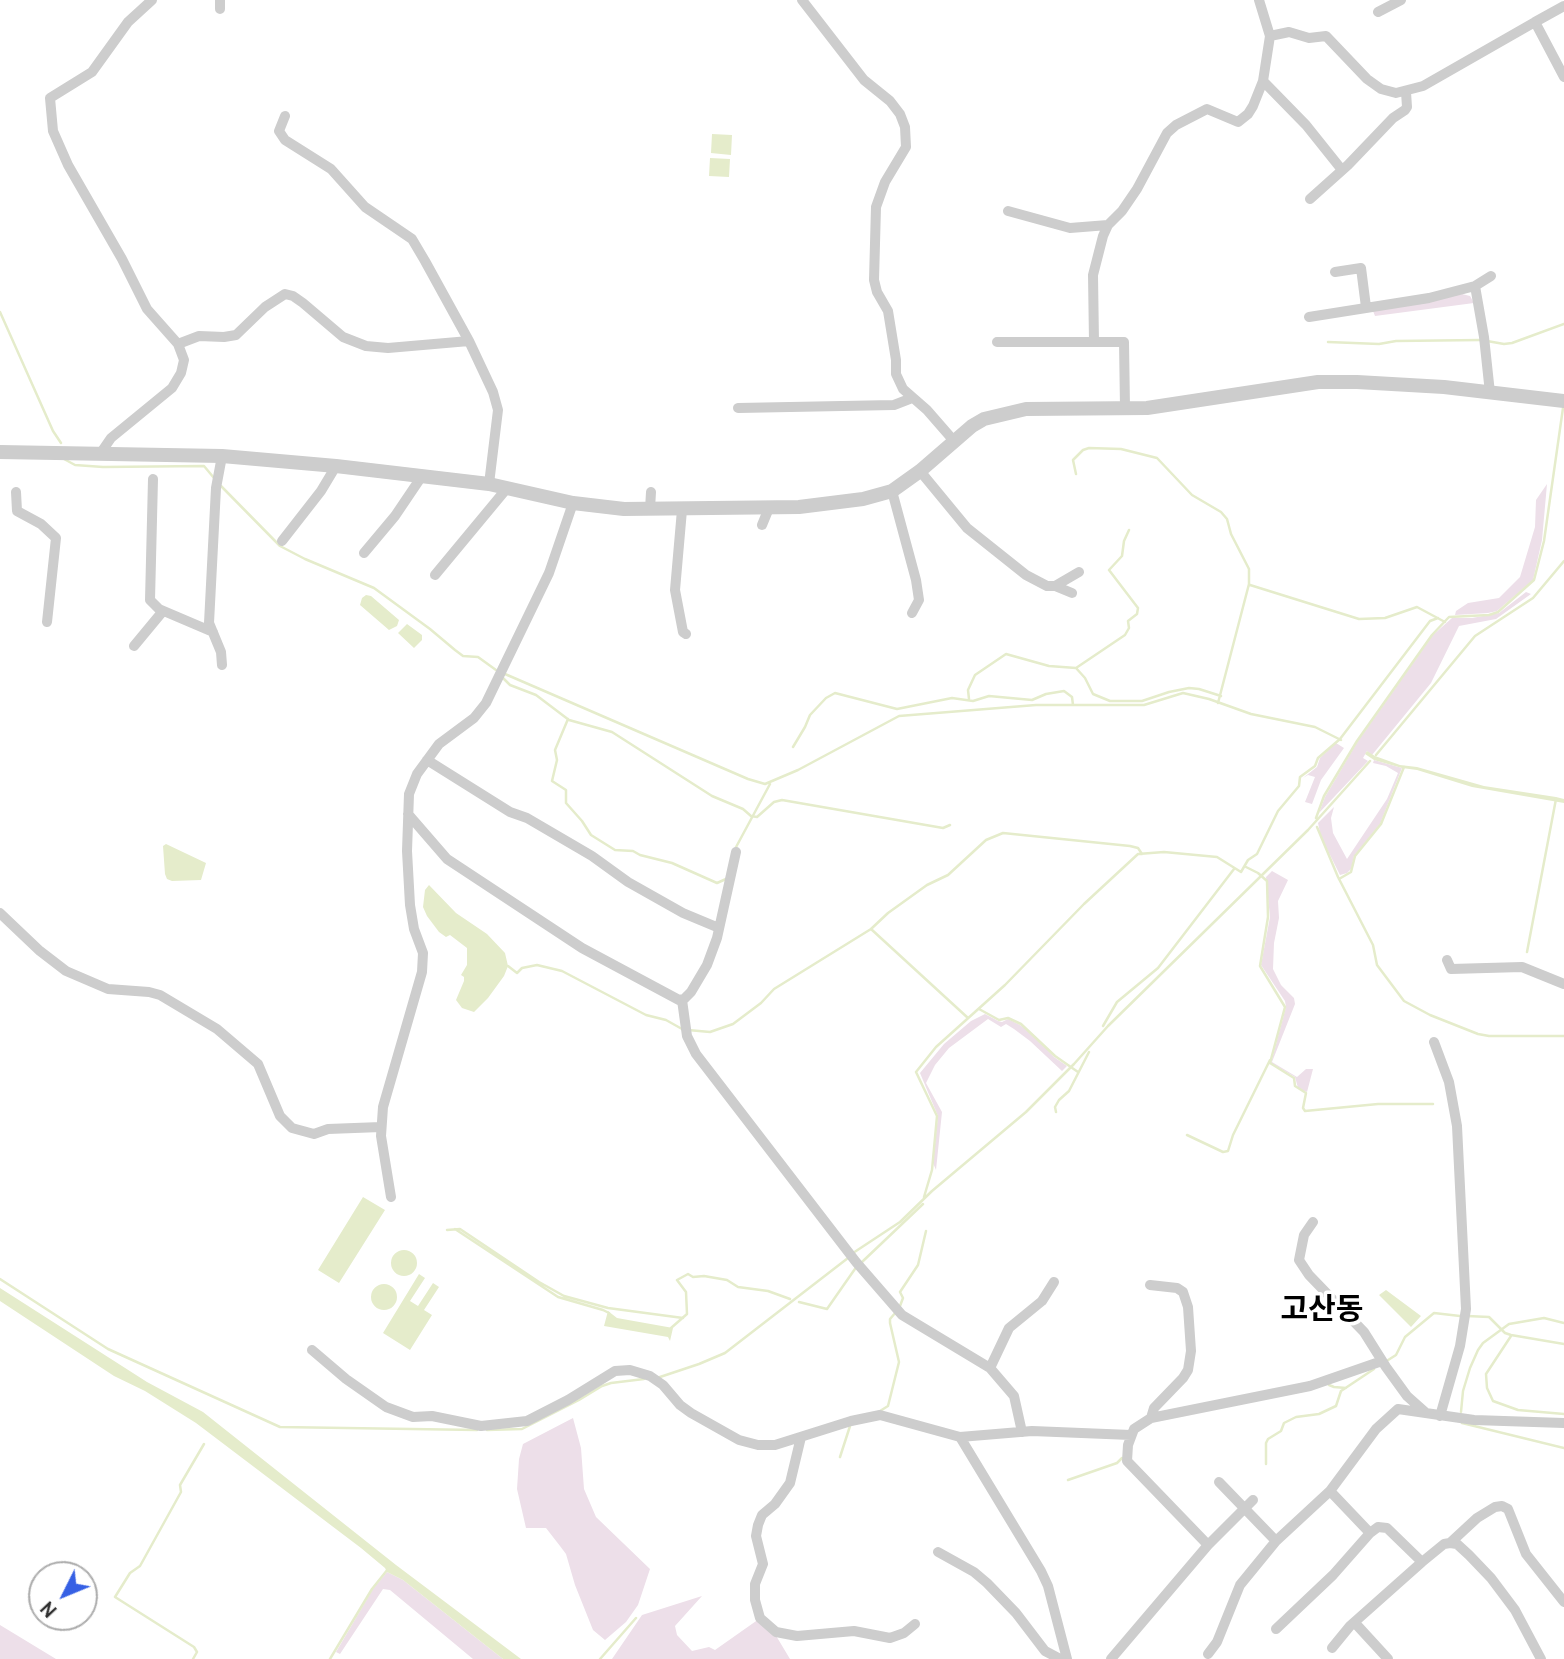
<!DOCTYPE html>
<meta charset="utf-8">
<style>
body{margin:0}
#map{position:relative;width:1564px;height:1659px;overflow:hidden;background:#fff;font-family:Cabin,sans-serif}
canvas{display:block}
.north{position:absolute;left:28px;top:1561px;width:70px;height:70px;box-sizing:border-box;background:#fff;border:2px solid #acacac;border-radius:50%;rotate:227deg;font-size:19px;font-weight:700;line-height:28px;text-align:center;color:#303030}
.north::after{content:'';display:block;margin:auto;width:24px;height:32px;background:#3660e4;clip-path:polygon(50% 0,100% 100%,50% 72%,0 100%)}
</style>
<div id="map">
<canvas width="1564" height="1659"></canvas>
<div class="north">N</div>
</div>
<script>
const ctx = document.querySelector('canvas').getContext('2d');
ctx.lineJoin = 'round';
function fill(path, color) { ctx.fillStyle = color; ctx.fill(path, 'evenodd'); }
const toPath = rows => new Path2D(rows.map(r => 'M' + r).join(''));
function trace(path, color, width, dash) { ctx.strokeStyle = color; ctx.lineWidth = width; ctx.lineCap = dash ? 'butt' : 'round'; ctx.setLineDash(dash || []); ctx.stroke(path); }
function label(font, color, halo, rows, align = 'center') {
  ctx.font = font + ' Cabin,"Noto Sans KR",sans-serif'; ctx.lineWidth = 7; ctx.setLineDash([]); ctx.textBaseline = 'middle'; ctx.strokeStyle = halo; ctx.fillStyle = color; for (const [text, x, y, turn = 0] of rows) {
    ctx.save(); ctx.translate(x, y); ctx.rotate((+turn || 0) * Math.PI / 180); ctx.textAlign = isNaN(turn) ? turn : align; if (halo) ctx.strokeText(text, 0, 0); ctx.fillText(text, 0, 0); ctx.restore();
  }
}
fill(toPath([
 [1462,294,1470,296,1474,303,1375,316,1373,311],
 [1547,484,1542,540,1533,580,1497,611,1488,613,1455,615,1456,611,1468,603,1499,598,1520,577,1535,527,1536,500],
 [1526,592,1531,594,1496,619,1459,626,1431,683,1372,755,1367,751,1363,758,1368,761,1319,813,1325,797,1358,741,1433,635,1452,618,1472,618,1499,613],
 [1336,743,1344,748,1321,780,1312,804,1305,802,1315,777,1308,775,1303,778,1317,767,1320,758],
 [1374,760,1402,768,1380,824,1354,856,1351,869,1347,873,1340,875,1321,837,1318,823,1334,807,1331,818,1333,833,1347,859,1387,799,1398,773,1386,766,1373,763],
 [1272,871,1288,880,1278,901,1279,918,1274,943,1273,969,1281,985,1294,998,1295,1004,1272,1062,1297,1077,1306,1069,1313,1069,1307,1092,1298,1088,1295,1077,1271,1063,1286,1007,1285,1001,1261,965,1270,917,1266,877],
 [985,1014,998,1021,1002,1022,1008,1019,1020,1025,1037,1038,1054,1057,1067,1066,1062,1071,1030,1041,1014,1029,1006,1024,1001,1027,988,1019,949,1048,935,1065,926,1083,942,1112,936,1170,933,1163,938,1116,920,1073,944,1044,971,1021],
 [573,1418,581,1448,584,1489,596,1517,650,1569,638,1605,626,1622,605,1640,593,1630,575,1585,566,1554,560,1546,546,1528,526,1528,517,1489,519,1459,523,1444],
 [387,1572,403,1580,503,1659,473,1659,390,1590,383,1589,340,1654,336,1652,373,1589],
 [702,1596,675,1626,677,1635,692,1651,709,1647,715,1650,759,1619,775,1634,790,1659,612,1659,642,1615],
 [0,1625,56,1659,0,1659]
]), '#eddfe9');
fill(toPath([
 [712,134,732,135,731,155,711,153],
 [710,158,730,159,729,177,709,176],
 [366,595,371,596,399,620,397,626,389,630,360,605,362,598],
 [407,624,422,635,422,640,414,648,398,633],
 [1367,751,1375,756,1400,765,1417,767,1484,786,1556,797,1564,799,1564,803,1472,787,1417,770,1402,768,1374,760,1365,754],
 [166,844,206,863,201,880,172,881,167,879,165,874,163,846],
 [429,885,456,913,487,934,505,953,508,966,504,976,488,998,474,1012,462,1008,456,1000,464,981,464,977,461,975,467,965,467,948,450,935,446,937,439,932,427,916,423,907,425,890],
 [363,1197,385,1210,339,1283,318,1270],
 '391 1263a13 13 0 1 1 26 0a13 13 0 1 1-26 0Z',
 [419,1274,425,1278,410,1301,418,1306,433,1283,439,1287,424,1310,432,1315,410,1350,383,1333],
 '371 1297a13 13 0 1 1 26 0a13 13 0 1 1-26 0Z',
 [0,1288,147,1382,203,1412,396,1565,521,1659,503,1659,403,1580,387,1572,385,1568,361,1548,196,1423,145,1391,114,1376,0,1301],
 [1386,1290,1421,1316,1411,1327,1379,1295],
 [608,1311,617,1318,673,1328,670,1341,668,1337,604,1326]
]), '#e5eccb');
trace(toPath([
 [0,312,53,431,61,443],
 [1487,341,1504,344,1512,343,1564,324],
 [1328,342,1379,344,1396,341,1481,340],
 [64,459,75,465,103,467,204,466,214,478],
 [1076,474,1073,460,1083,450,1089,448,1121,449,1157,458,1192,495,1221,512,1227,519,1231,534,1249,569,1249,584,1218,703],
 [221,486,280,546,305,559,374,588,430,629,455,650,463,656,478,657,496,670],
 [1250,585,1359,619,1385,618,1417,607,1445,622],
 [1076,668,1085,678,1093,694,1110,701,1142,701,1169,692,1189,688,1199,689,1221,696],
 [505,674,748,779,765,784,798,770,899,716,1036,705,1144,705,1183,693,1209,699,1251,714,1315,727,1341,740],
 [503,678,510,685,536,695,569,720,612,732,712,796,743,809,751,816,757,817,774,802,782,800,943,828,950,825],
 [969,699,968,690,975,675,1006,654,1049,666,1076,668,1125,635,1129,628,1128,621,1137,614,1138,608,1109,570,1122,556,1124,541,1129,530],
 [568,719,555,750,557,760,552,781,566,790,566,803,582,821,591,835,615,850,633,851,640,855,672,863,717,883,726,879],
 [793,747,805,727,810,715,826,698,835,693,897,709,952,698,973,701,989,696,1032,700,1046,694,1064,691,1072,697,1073,705],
 [1376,755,1475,636,1533,598,1564,561],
 [1316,818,1324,796,1357,741,1432,635,1449,617,1489,615,1498,612,1534,580,1544,541,1563,408],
 [1317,827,1338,877,1373,945,1377,965,1404,1001,1430,1015,1478,1034,1489,1036,1564,1036],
 [735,849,770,784],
 [1246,867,1258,873,1267,881,1268,917,1260,966,1285,1007,1270,1063,1294,1078,1295,1086,1306,1093,1303,1108,1305,1111,1378,1104,1433,1104],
 [1339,879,1351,872,1355,856,1381,824,1404,767],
 [871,929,888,913,927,885,948,875,986,840,1003,833,1130,846,1138,848,1142,854],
 [1527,952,1556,799],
 [508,966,517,973,522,968,537,965,562,971,646,1015,666,1020,682,1029],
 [979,1009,999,1020,1008,1018,1021,1024,1055,1056,1078,1072],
 [1103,1026,1117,1002,1158,968,1234,869],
 [688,1030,710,1032,733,1024,761,1003,774,989,871,929,968,1018],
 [1056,1112,1055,1107,1059,1100,1069,1091,1089,1052],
 [1187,1135,1223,1152,1228,1151,1233,1135,1270,1060],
 [924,1197,932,1170,937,1116,916,1072,936,1047,1005,985,1084,904,1138,854,1164,852,1217,857,1241,872,1248,860,1257,854,1278,811,1299,786,1300,777,1315,766,1318,758,1340,739,1430,621,1438,618],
 [455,1229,558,1297,603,1310,609,1313],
 [447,1230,460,1229,539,1282,564,1296,608,1308,683,1318],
 [853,1253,900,1222,932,1191,1026,1112,1074,1064,1108,1026,1308,830,1370,761],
 [862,1262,923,1204],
 [0,1279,108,1349,280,1427,477,1430],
 [799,1302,827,1309,857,1266],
 [900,1306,903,1298,900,1292,918,1265,926,1231],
 [1467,1316,1489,1317,1505,1333,1511,1335,1564,1344],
 [671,1328,687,1314,686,1292,677,1280,688,1274,693,1277,704,1276,727,1280,738,1287,768,1291,790,1299],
 [1511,1336,1486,1374,1487,1388,1493,1401,1518,1410,1564,1414],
 [1385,1362,1396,1355,1405,1337,1434,1313,1460,1316],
 [657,1378,699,1364,725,1353,848,1258],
 [1329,1385,1334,1387,1346,1388],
 [880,1411,888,1406,899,1362,890,1323,890,1319,896,1312],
 [1461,1412,1463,1391,1470,1368,1478,1350,1483,1343,1509,1324,1544,1318,1564,1323],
 [1462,1423,1564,1448],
 [487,1430,522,1429,579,1400,602,1386,611,1383,644,1379],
 [840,1457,851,1423],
 [1266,1464,1266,1443,1268,1439,1281,1431,1284,1423,1296,1417,1319,1414,1336,1406,1341,1391,1374,1369],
 [1068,1480,1117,1463,1122,1458],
 [193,1659,197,1652,194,1647,115,1597,130,1573,140,1566,181,1492,180,1485,204,1444],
 [330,1659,372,1589,388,1569],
 [600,1659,636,1618]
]), '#e5eccb', 2.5);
trace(toPath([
 [220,0,220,9],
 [802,0,864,80,890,101,900,114,905,127,906,147,885,182,876,207,874,280,877,292,888,311,896,360,896,374,903,389,927,410,954,441],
 [1378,12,1401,0],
 [1535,22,1564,6],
 [1270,36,1289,32,1309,38,1326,36,1367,79,1381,89,1396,93,1423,86,1535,22,1564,77],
 [1263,81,1306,125,1342,170],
 [285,116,279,131,285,140,331,169,365,207,412,239,425,261,469,341,493,392,498,410,489,484],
 [1310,199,1348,165,1393,118,1405,110,1407,107,1406,92],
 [1008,211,1070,228,1108,225],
 [1335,272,1361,268,1366,307],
 [1475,286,1484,337,1490,393],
 [1309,317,1429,298,1475,286,1491,276],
 [997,342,1124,342,1125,408],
 [1094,342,1093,275,1103,236,1108,225,1122,211,1137,189,1167,133,1176,125,1207,109,1238,122,1248,114,1253,106,1263,81,1270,36,1259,0],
 [178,344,199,336,224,337,236,335,265,307,285,294,293,296,303,303,343,337,366,346,388,348,469,341],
 [738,408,894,405,912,398],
 [100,454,111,438,172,388,181,373,184,360,178,344,147,309,122,259,68,165,53,131,50,98,92,72,128,22,152,0],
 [222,456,216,488,209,623,221,652,222,665],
 [920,471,967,528,1026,575,1047,586,1055,586,1079,572],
 [153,479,150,600,159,609,213,632],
 [892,491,916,580,919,600,912,613],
 [16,492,17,511,41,524,56,538,47,622],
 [650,509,651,492],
 [682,510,675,590,683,632,686,634],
 [762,525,769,508],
 [282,541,321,491,336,466],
 [364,553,395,516,422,476],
 [435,575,508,487],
 [1055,586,1072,593],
 [134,646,163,611],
 [427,760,510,812,527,818,592,856,628,882,683,913,719,928],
 [408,814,447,859,582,948,679,1000,684,999,691,992,707,965,717,938,736,852],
 [0,913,40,951,66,971,108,989,149,992,160,995,217,1029,258,1064,280,1116,292,1128,314,1134,328,1129,381,1127],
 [1447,960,1451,969,1522,967,1564,984],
 [682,1000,687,1036,696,1054,856,1262,902,1315,990,1368,1014,1396,1022,1432],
 [1434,1042,1449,1082,1457,1126,1466,1309,1460,1346,1440,1416],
 [391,1197,381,1136,383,1107,422,972,423,953,414,929,410,905,407,851,409,794,417,774,439,744,474,718,486,703,549,573,573,503],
 [1313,1222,1304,1235,1299,1260,1309,1275,1364,1332,1386,1367,1407,1396,1425,1412],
 [1150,1285,1177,1288,1183,1292,1188,1307,1191,1351,1188,1370,1183,1378,1154,1408,1151,1418],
 [312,1350,346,1379,386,1407,413,1417,432,1416,481,1426,527,1421,568,1400,615,1371,630,1370,650,1376,663,1385,680,1405,691,1413,739,1440,758,1445,775,1445,851,1421,880,1415,960,1437,1032,1431,1131,1435],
 [990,1368,1009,1328,1042,1301,1054,1282],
 [801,1437,790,1483,775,1504,762,1515,758,1525,756,1536,763,1564,755,1584,755,1600,760,1618,776,1632,797,1636,854,1631,890,1638,904,1633,915,1624],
 [960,1437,1041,1571,1048,1586,1067,1659],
 [1219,1482,1276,1541,1330,1491,1376,1429,1398,1409,1474,1420,1564,1423],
 [1330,1491,1370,1533,1378,1527,1387,1528,1422,1562],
 [1450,1543,1477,1518,1495,1507,1502,1506,1508,1509,1526,1554,1564,1602],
 [1208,1545,1127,1461,1128,1445,1134,1429,1151,1418,1310,1386,1382,1361],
 [938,1552,974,1572,987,1583,1016,1613,1045,1651,1060,1659],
 [1355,1623,1388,1659],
 [1276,1629,1333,1575,1370,1533],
 [1332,1648,1350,1626,1422,1562,1444,1544,1450,1543,1457,1544,1469,1555,1491,1578,1515,1610,1541,1659],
 [1208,1654,1217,1642,1240,1585,1276,1541],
 [1111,1659,1208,1545,1253,1500]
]), '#cdcdcd', 10);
trace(toPath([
 [0,452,222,456,336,466,489,484,573,503,624,509,799,507,863,499,892,491,920,471,972,426,984,419,1026,409,1147,408,1318,382,1357,382,1444,387,1564,401]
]), '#cdcdcd', 14);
label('bold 30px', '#000', '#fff', [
 ["고산동",1322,1310]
]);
</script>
